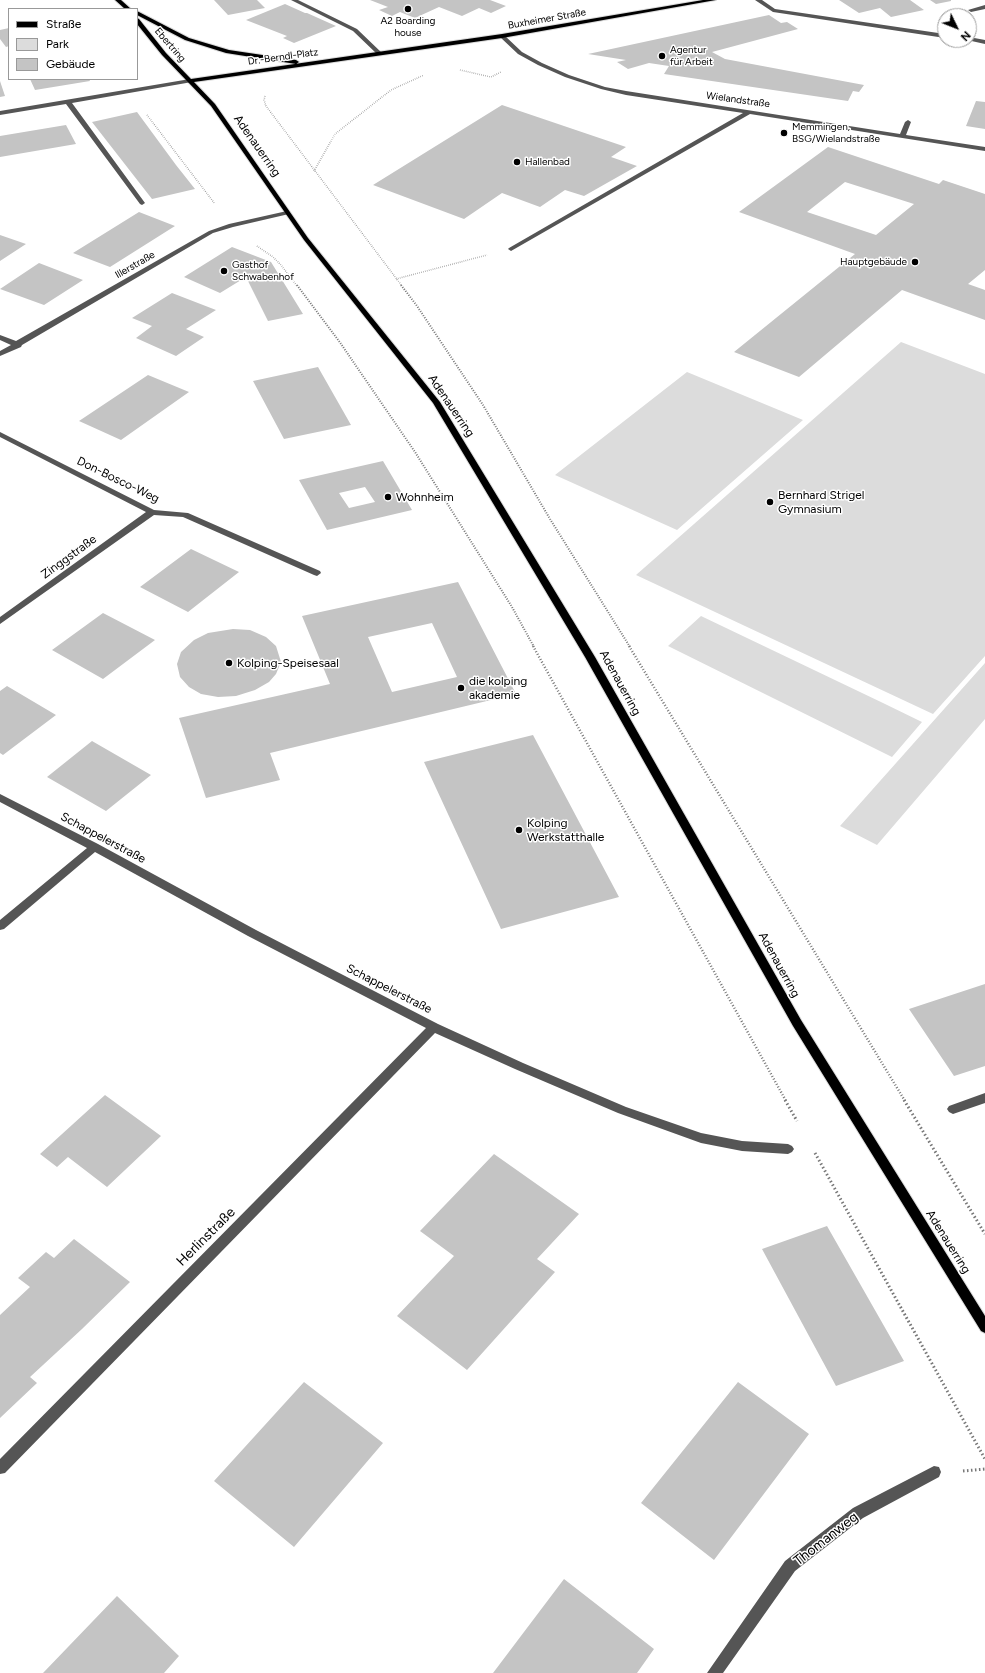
<!DOCTYPE html>
<meta charset="utf-8">
<style>
body{margin:0}
#map{position:relative;width:985px;height:1673px;overflow:hidden;background:#fff;font-family:Figtree,sans-serif}
canvas{display:block}
.legend{position:absolute;left:8px;top:8px;width:130px;height:72px;box-sizing:border-box;background:#fff;border:1px solid #999;margin:0;padding:5px 7px;list-style:none;font-size:12px;color:#000}
.legend li{display:flex;align-items:center;gap:8px;height:20px}
.legend b{width:20px;border:1px solid #999}
.north{position:absolute;left:937px;top:8px;width:40px;height:40px;box-sizing:border-box;background:#fff;border:1px solid #999;border-radius:50%;rotate:133deg;font-size:11px;font-weight:700;line-height:16px;text-align:center;color:#000}
.north::after{content:'';display:block;margin:auto;width:14px;height:18px;background:#000;clip-path:polygon(50% 0,100% 100%,50% 72%,0 100%)}
</style>
<div id="map">
<canvas width="985" height="1673"></canvas>
<ul class="legend">
<li><b style="height:5px;background:#000"></b>Straße</li>
<li><b style="height:11px;background:#dcdcdc"></b>Park</li>
<li><b style="height:11px;background:#c4c4c4"></b>Gebäude</li>
</ul>
<div class="north">N</div>
</div>
<script>
const ctx = document.querySelector('canvas').getContext('2d');
ctx.lineJoin = 'round';
function fill(path, color) { ctx.fillStyle = color; ctx.fill(path, 'evenodd'); }
const toPath = rows => new Path2D(rows.map(r => 'M' + r).join(''));
function trace(path, color, width, dash) { ctx.strokeStyle = color; ctx.lineWidth = width; ctx.lineCap = dash ? 'butt' : 'round'; ctx.setLineDash(dash || []); ctx.stroke(path); }
function label(font, color, halo, rows, align = 'center') {
  ctx.font = font + ' Figtree,sans-serif'; ctx.lineWidth = 3; ctx.setLineDash([]); ctx.textBaseline = 'middle'; ctx.strokeStyle = halo; ctx.fillStyle = color; for (const [text, x, y, turn = 0] of rows) {
    ctx.save(); ctx.translate(x, y); ctx.rotate((+turn || 0) * Math.PI / 180); ctx.textAlign = isNaN(turn) ? turn : align; if (halo) ctx.strokeText(text, 0, 0); ctx.fillText(text, 0, 0); ctx.restore();
  }
}
fill(toPath([
 [901,342,985,374,985,656,933,714,636,575],
 [687,372,803,420,677,530,555,475],
 [701,616,883,703,922,722,892,757,668,646],
 [985,663,985,719,877,845,840,826]
]), '#dcdcdc');
fill(toPath([
 [214,0,257,0,265,8,228,15],
 [370,0,490,0,506,6,491,13,479,8,462,16,439,7,415,18,400,12,392,16,379,10,388,7],
 [839,0,910,0,924,10,891,17,880,8,859,13],
 [930,0,951,0,951,1,936,4],
 [285,4,305,13,307,13,336,26,294,43,283,38,287,36,246,20],
 [769,15,781,23,787,22,798,29,712,52,725,59,864,85,859,92,853,91,848,101,664,74,669,66,649,63,628,69,617,62,626,60,588,54],
 [9,28,9,46,6,47,0,39,0,30],
 [30,79,89,79,90,81,35,90],
 [0,81,5,96,0,97],
 [976,101,985,102,985,129,966,126],
 [502,105,626,147,611,157,637,166,584,196,565,190,540,207,502,193,464,219,373,185],
 [137,112,176,165,195,189,152,199,92,122],
 [66,125,76,144,0,157,0,136],
 [828,147,939,184,943,180,985,194,985,270,968,284,985,290,985,320,902,290,799,377,734,352,855,254,739,212],
 [845,182,914,204,876,235,807,212],
 [139,212,175,226,110,267,73,253],
 [0,235,26,244,0,261],
 [232,247,271,262,303,314,268,321,246,277,220,293,184,277],
 [39,263,83,280,44,305,0,289],
 [172,293,216,310,186,329,204,337,176,356,136,338,152,326,132,318],
 [318,367,351,425,284,439,253,381],
 [148,375,189,392,121,440,79,421],
 [383,461,412,510,327,530,299,480],
 [365,487,375,502,349,508,339,493],
 [191,549,239,572,188,612,140,587],
 [458,582,516,694,270,753,280,780,206,798,179,718,330,684,302,616],
 [432,623,457,677,392,692,368,637],
 [103,613,155,640,103,679,52,650],
 [233,629,250,630,266,637,276,646,281,662,276,674,269,682,255,690,236,696,218,697,201,694,189,687,180,677,177,664,181,652,194,640,208,633],
 [7,686,56,715,3,755,0,753,0,691],
 [533,735,619,897,501,929,424,762],
 [92,741,151,775,106,811,47,777],
 [985,984,985,1066,954,1076,909,1009],
 [105,1095,161,1136,107,1187,68,1157,57,1167,40,1154],
 [494,1154,579,1214,537,1259,555,1272,467,1370,397,1316,454,1256,420,1231],
 [827,1226,904,1361,836,1386,762,1249],
 [74,1239,130,1282,82,1329,30,1377,37,1383,0,1418,0,1315,30,1287,18,1278,46,1252,54,1258],
 [304,1382,383,1443,294,1547,214,1481],
 [738,1382,809,1434,714,1560,641,1503],
 [564,1579,654,1649,637,1673,493,1673],
 [117,1596,179,1656,164,1673,43,1673]
]), '#c4c4c4');
const major = toPath([
 [115,0,121,0,131,9,125,9,115,0],
 [703,0,716,0,502,38,194,82,215,104,308,238,440,402,595,657,801,1020,985,1316,985,1333,981,1331,793,1026,585,657,433,403,304,240,211,106,162,55,137,24,137,18,139,19,166,53,191,79,502,34,703,0],
 [137,11,189,38,229,50,296,60,299,62,296,64,226,53,185,40,137,15,137,11]
]);
trace(major, '#dbdbdb', 2);
trace(toPath([
 [460,70,491,77,501,72],
 [265,96,264,100,266,106,402,286],
 [147,115,215,204],
 [314,171,335,134,391,90,424,75],
 [257,246,273,257,281,265,297,286],
 [396,279,487,255]
]), '#777', 1.5, [0.5, 1.5]);
trace(toPath([
 [297,285,339,341,415,452,512,607,534,647],
 [401,285,417,306,483,405,550,519,630,647]
]), '#777', 2, [1, 1.5]);
trace(toPath([
 [533,646,786,1101],
 [629,646,905,1101]
]), '#777', 2.5, [1, 2]);
trace(toPath([
 [785,1100,797,1121],
 [904,1100,985,1234],
 [815,1153,985,1459],
 [963,1471,985,1469]
]), '#777', 3, [1.5, 2.5]);
fill(toPath([
 [291,0,298,0,357,29,382,53,377,54,353,31,291,0],
 [755,0,762,0,775,9,945,34,945,38,773,12,755,0],
 [985,5,985,9,971,12,968,10,985,5],
 [500,35,504,35,522,52,542,63,569,75,605,87,626,91,900,134,905,122,908,120,911,122,906,135,985,147,985,151,750,114,511,251,508,249,509,248,743,113,626,95,601,89,565,77,538,65,518,54,500,37,500,35],
 [969,37,985,40,985,44,967,40,969,40,969,37],
 [190,79,193,81,192,82,72,103,145,203,142,205,140,204,66,104,0,115,0,111,190,79],
 [287,211,289,212,289,214,233,227,213,233,22,345,21,347,0,356,0,351,11,345,0,340,0,335,16,341,209,231,229,224,287,211],
 [0,432,154,510,188,513,320,571,321,573,317,576,314,575,183,517,154,515,0,624,0,617,146,512,0,437,0,432],
 [0,794,98,844,256,930,438,1024,523,1063,626,1107,701,1133,742,1141,788,1144,792,1146,794,1149,792,1152,788,1154,742,1151,701,1143,618,1113,515,1069,435,1033,5,1473,0,1474,0,1459,426,1028,248,936,95,852,4,929,0,930,0,920,87,848,0,802,0,794],
 [985,1093,985,1103,953,1114,949,1112,947,1109,949,1106,985,1093],
 [934,1466,939,1467,941,1472,939,1477,863,1518,795,1571,723,1673,707,1673,785,1561,853,1508,934,1466]
]), '#555');
fill(major, '#000');
for (const [x, y, r, color] of [
 [408,9,4,"#000"],
 [662,56,4,"#000"],
 [784,133,4,"#000"],
 [517,162,4,"#000"],
 [915,262,4,"#000"],
 [224,271,4,"#000"],
 [388,497,4,"#000"],
 [770,502,4,"#000"],
 [229,663,4,"#000"],
 [461,688,4,"#000"],
 [519,830,4,"#000"]
]) { const dot = new Path2D(); dot.arc(x, y, r, 0, 2 * Math.PI); ctx.fillStyle = color; ctx.fill(dot); trace(dot, '#fff', 1.5); }
label('10px', '#000', '#fff', [
 ["Buxheimer Straße",547,19,-10],
 ["Ebertring",170,45,49],
 ["Dr.-Berndl-Platz",283,57,-8],
 ["Wielandstraße",738,100,8],
 ["Illerstraße",135,265,-30]
]);
label('10px', '#000', '#fff', [
 ["A2 Boarding",408,21,"center"],
 ["house",408,33,"center"],
 ["Agentur",670,50],
 ["für Arbeit",670,62],
 ["Memmingen,",792,127],
 ["BSG/Wielandstraße",792,139],
 ["Hallenbad",525,162],
 ["Hauptgebäude",907,262,"right"],
 ["Gasthof",232,265],
 ["Schwabenhof",232,277]
], 'left');
label('12px', '#000', '#fff', [
 ["Adenauerring",257,146,55],
 ["Adenauerring",451,406,56],
 ["Don-Bosco-Weg",118,480,26],
 ["Zinggstraße",69,557,-36],
 ["Adenauerring",620,683,61],
 ["Schappelerstraße",103,838,28],
 ["Adenauerring",779,965,61],
 ["Schappelerstraße",389,989,27],
 ["Adenauerring",948,1242,58]
]);
label('12px', '#000', '#fff', [
 ["Bernhard Strigel",778,495],
 ["Gymnasium",778,509],
 ["Wohnheim",396,497],
 ["Kolping-Speisesaal",237,663],
 ["die kolping",469,681],
 ["akademie",469,695],
 ["Kolping",527,823],
 ["Werkstatthalle",527,837]
], 'left');
label('14px', '#000', '#fff', [
 ["Herlinstraße",206,1237,-45],
 ["Thomanweg",826,1539,-38]
]);
</script>
